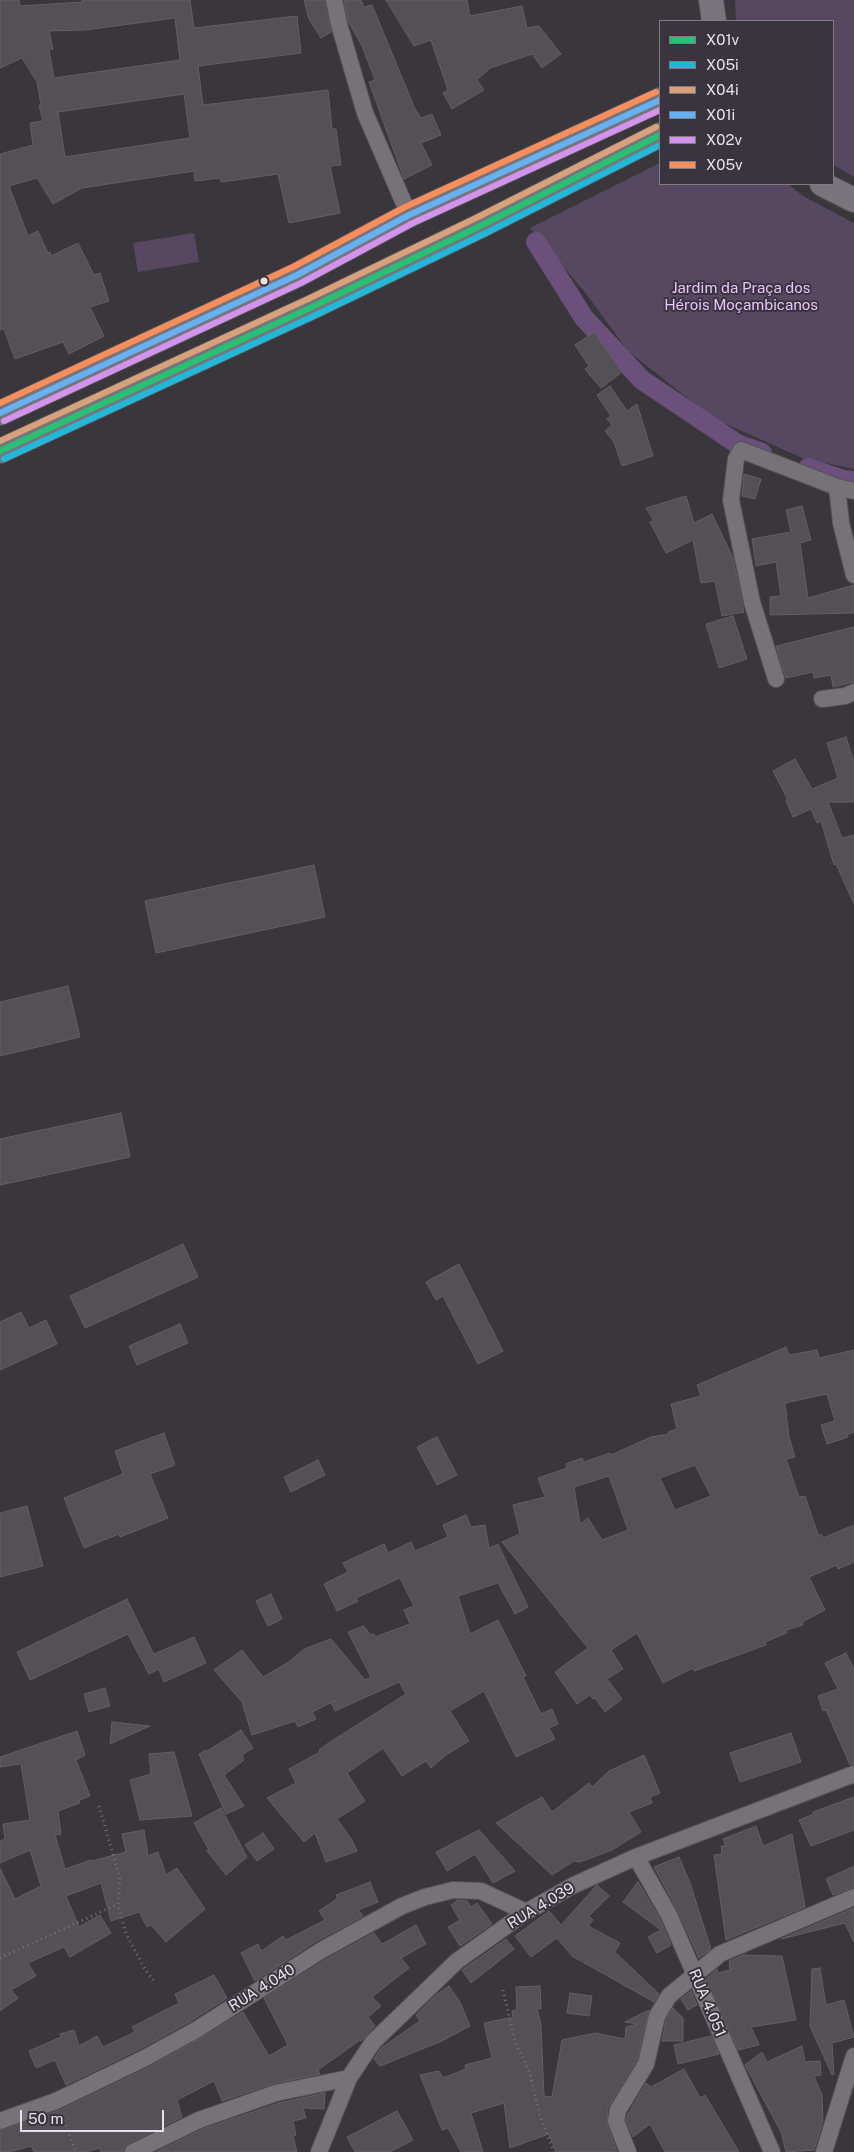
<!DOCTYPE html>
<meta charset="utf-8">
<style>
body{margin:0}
#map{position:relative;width:854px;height:2152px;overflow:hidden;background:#39363c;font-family:"Public Sans",sans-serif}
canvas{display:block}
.legend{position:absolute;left:659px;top:20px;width:175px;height:165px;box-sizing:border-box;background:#3a343e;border:1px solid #7f7a82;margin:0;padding:6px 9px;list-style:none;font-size:15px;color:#e6e2e9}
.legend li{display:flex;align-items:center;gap:10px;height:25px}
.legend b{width:25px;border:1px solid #7f7a82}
.scale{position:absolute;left:20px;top:2110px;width:144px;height:22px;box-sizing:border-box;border:2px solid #e6e2e9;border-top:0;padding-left:6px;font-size:15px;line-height:18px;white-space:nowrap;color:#e6e2e9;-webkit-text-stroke:4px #3a343e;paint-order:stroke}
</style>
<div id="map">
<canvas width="854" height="2152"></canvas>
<ul class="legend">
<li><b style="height:6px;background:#26c172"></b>X01v</li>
<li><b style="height:6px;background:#20b9da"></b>X05i</li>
<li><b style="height:6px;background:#d9a179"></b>X04i</li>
<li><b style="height:6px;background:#66b1f2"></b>X01i</li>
<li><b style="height:6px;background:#d193ec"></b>X02v</li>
<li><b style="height:6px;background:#fa8e5a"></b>X05v</li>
</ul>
<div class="scale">50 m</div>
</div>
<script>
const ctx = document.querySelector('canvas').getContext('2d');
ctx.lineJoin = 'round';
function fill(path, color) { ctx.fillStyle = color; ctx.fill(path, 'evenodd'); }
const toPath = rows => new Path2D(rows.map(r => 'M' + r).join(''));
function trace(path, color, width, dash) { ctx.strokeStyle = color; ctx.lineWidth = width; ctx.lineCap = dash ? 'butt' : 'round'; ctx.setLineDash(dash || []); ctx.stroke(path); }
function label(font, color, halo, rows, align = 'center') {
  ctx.font = font + ' "Public Sans",sans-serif'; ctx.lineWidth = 4; ctx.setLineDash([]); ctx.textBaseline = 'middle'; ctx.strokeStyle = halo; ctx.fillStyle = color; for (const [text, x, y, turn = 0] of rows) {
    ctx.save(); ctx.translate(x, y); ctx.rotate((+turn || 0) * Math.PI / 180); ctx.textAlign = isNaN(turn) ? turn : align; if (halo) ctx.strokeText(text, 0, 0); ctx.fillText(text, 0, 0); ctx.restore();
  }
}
fill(toPath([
 [735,0,854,0,854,177,833,165,833,21,736,21],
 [660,163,660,184,788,184,803,196,854,223,854,469,802,458,713,418,628,351,584,291,530,228],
 [194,233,199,262,138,272,133,243]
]), '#574861');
trace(toPath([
 [536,242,584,318,642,380,739,445,762,453],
 [808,468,843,480,854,481]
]), '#6a507a', 20);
const building = toPath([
 [0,0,19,0,20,6,82,2,82,0,190,0,194,28,297,16,301,53,198,66,203,105,328,90,332,129,336,129,341,165,330,166,340,213,289,223,278,174,221,182,220,178,195,181,194,171,82,188,53,204,37,178,9,186,28,236,38,231,48,253,50,252,51,256,78,243,94,275,100,273,109,301,90,307,104,336,69,354,63,342,15,359,4,329,0,330,0,154,33,145,30,123,43,121,39,105,41,105,37,82,22,58,0,68,0,0],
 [175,18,180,60,54,78,49,50,53,49,49,31,85,30,175,18],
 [184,94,190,138,65,157,58,112,184,94],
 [304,0,324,0,331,32,321,38,309,19,304,0],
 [344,0,361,0,364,7,372,5,415,109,421,118,432,114,441,135,421,143,432,165,404,179,369,82,375,80,362,46,348,21,344,0],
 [386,0,467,0,470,16,522,6,527,28,539,26,561,54,542,68,532,54,490,68,477,80,484,90,452,109,443,93,448,90,431,40,414,46,386,0],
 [594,332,622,372,601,388,585,369,589,366,575,345,594,332],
 [610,386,627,411,637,404,653,456,622,466,614,442,605,431,612,425,607,419,611,416,597,395,610,386],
 [744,474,761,479,755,499,742,496,744,474],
 [686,496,694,523,712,514,733,558,744,612,722,616,715,581,701,583,693,540,666,553,650,522,654,521,646,508,686,496],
 [802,506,811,540,800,543,808,598,854,585,854,613,770,615,770,597,781,596,776,562,756,566,752,539,791,532,786,510,802,506],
 [733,616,747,659,719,668,706,624,733,616],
 [854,627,854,682,833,687,831,675,814,678,813,672,786,678,776,646,854,627],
 [846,737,854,762,854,802,828,802,842,838,854,835,854,904,836,864,834,865,821,821,817,823,811,809,793,817,786,801,787,798,773,771,795,759,812,789,838,778,827,743,846,737],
 [314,865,325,917,156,953,145,901,314,865],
 [68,986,80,1037,0,1056,0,1002,68,986],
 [121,1113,130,1157,0,1185,0,1139,121,1113],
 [183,1244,198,1277,85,1328,70,1296,183,1244],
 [459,1264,503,1351,478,1364,443,1296,436,1300,426,1282,459,1264],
 [21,1312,29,1328,46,1320,57,1344,0,1370,0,1322,21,1312],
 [180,1324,188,1343,137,1365,129,1346,180,1324],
 [786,1347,789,1355,817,1350,819,1358,854,1350,854,1432,847,1435,848,1437,827,1444,821,1425,835,1421,827,1394,785,1403,789,1437,795,1457,786,1459,799,1497,805,1496,818,1535,821,1534,823,1538,854,1525,854,1562,838,1569,837,1565,809,1577,825,1610,802,1622,803,1625,786,1630,787,1633,765,1642,766,1645,694,1671,693,1668,663,1683,637,1633,611,1650,623,1669,607,1679,622,1699,605,1712,595,1698,593,1699,590,1695,577,1704,555,1672,588,1648,502,1542,520,1534,513,1505,545,1497,538,1478,567,1468,566,1464,582,1458,584,1462,610,1453,611,1455,651,1437,669,1434,668,1432,677,1429,671,1404,701,1396,697,1385,786,1347],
 [695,1465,711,1496,675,1510,660,1478,695,1465],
 [609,1476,628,1530,602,1540,588,1518,580,1524,574,1487,609,1476],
 [164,1433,175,1465,150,1474,168,1518,120,1537,119,1534,84,1548,64,1498,123,1474,115,1451,164,1433],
 [437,1437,457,1475,437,1485,417,1447,437,1437],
 [318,1460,325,1475,291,1492,284,1477,318,1460],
 [27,1506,43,1566,0,1577,0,1513,27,1506],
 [466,1515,471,1527,485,1525,489,1548,498,1544,528,1607,515,1614,498,1583,458,1596,470,1634,498,1620,526,1676,523,1677,541,1714,552,1709,558,1724,549,1728,555,1739,516,1757,484,1691,450,1711,469,1741,446,1755,431,1768,426,1761,402,1776,383,1748,347,1773,365,1801,337,1819,352,1840,357,1851,326,1862,315,1833,304,1842,267,1798,296,1783,289,1769,320,1752,319,1750,330,1742,406,1694,399,1682,335,1711,331,1703,336,1700,312,1712,316,1719,298,1727,295,1721,252,1735,242,1702,214,1670,242,1650,263,1677,289,1662,304,1649,331,1639,365,1680,371,1677,348,1632,364,1626,370,1635,374,1634,375,1637,410,1624,404,1610,414,1606,400,1578,356,1598,358,1601,337,1611,324,1584,348,1572,343,1563,384,1544,388,1553,411,1542,415,1551,448,1537,443,1525,466,1515],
 [271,1594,282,1619,268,1626,256,1601,271,1594],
 [127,1599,155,1657,154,1654,194,1637,206,1663,164,1682,159,1669,149,1674,128,1634,30,1680,17,1652,127,1599],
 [846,1653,854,1669,854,1764,850,1765,826,1710,823,1711,818,1696,838,1689,825,1663,846,1653],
 [105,1688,110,1706,89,1712,84,1694,105,1688],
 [112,1722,150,1726,110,1744,112,1722],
 [241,1730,253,1748,242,1755,244,1760,224,1775,244,1806,226,1814,199,1754,206,1750,207,1751,241,1730],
 [77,1731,85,1755,76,1760,90,1796,79,1800,80,1803,58,1811,61,1834,55,1835,65,1869,91,1860,92,1861,126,1852,122,1834,144,1830,148,1856,158,1852,166,1875,177,1868,205,1909,166,1942,151,1925,147,1927,139,1912,111,1921,101,1883,66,1896,79,1927,100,1915,111,1933,70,1957,64,1947,28,1963,36,1976,11,1990,18,1998,0,2011,0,1868,15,1899,41,1886,30,1850,0,1863,0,1841,5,1839,3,1824,30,1820,21,1764,0,1767,0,1757,77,1731],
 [791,1733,801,1762,740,1782,730,1753,791,1733],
 [174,1752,192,1816,140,1820,130,1780,151,1774,149,1754,174,1752],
 [644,1755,660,1793,650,1797,652,1803,629,1812,641,1832,612,1850,580,1862,574,1861,552,1875,496,1823,542,1797,552,1812,589,1783,592,1787,609,1771,644,1755],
 [854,1797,854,1830,811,1846,799,1820,814,1814,813,1812,854,1797],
 [221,1808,247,1857,226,1875,207,1851,209,1850,194,1823,221,1808],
 [756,1826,763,1846,792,1834,805,1907,726,1940,714,1855,722,1854,721,1846,726,1846,723,1839,756,1826],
 [479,1830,515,1871,493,1883,475,1854,447,1871,436,1852,479,1830],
 [263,1833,274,1849,257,1861,245,1845,263,1833],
 [679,1857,690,1883,711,1949,699,1958,678,1911,654,1867,679,1857],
 [854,1866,854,1887,833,1895,826,1879,854,1866],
 [370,1882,378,1902,358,1910,363,1916,317,1941,255,1981,241,1953,258,1944,261,1951,283,1936,286,1940,325,1920,319,1911,338,1898,336,1895,370,1882],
 [638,1882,660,1919,671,1945,657,1953,648,1937,661,1930,623,1902,638,1882],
 [597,1885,609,1896,589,1916,593,1920,588,1926,620,1943,615,1952,659,1994,654,2002,572,1956,557,1938,531,1957,515,1936,549,1911,561,1925,597,1885],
 [458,1900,467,1901,471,1907,477,1903,492,1924,460,1946,448,1927,460,1920,451,1905,458,1900],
 [854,1908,854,1942,845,1923,781,1939,854,1908],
 [416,1925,426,1944,401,1958,409,1968,372,1997,381,2006,368,2017,375,2026,361,2041,360,2040,318,2070,320,2074,273,2084,222,2101,214,2081,177,2100,182,2117,129,2143,124,2147,123,2152,101,2152,99,2148,86,2152,34,2152,31,2146,9,2152,0,2152,0,2131,60,2110,147,2068,201,2038,243,2012,269,2056,288,2045,264,1998,327,1959,374,1933,382,1944,416,1925],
 [506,1939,514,1949,471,1983,462,1970,506,1939],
 [744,1955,782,1956,796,2020,751,2027,759,2045,738,2050,707,1978,717,1969,718,1973,730,1970,729,1961,744,1955],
 [820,1968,826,2005,844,2000,854,2037,832,2043,834,2074,832,2075,810,2026,812,1969,820,1968],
 [214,1975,227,1998,191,2021,138,2050,66,2085,55,2060,36,2068,29,2051,61,2037,60,2034,74,2030,79,2046,97,2036,103,2047,135,2032,132,2027,179,2003,175,1994,214,1975],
 [449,1986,460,2002,470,2026,442,2041,380,2066,374,2059,381,2048,420,2021,416,2015,436,1995,449,1986],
 [540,1986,541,2009,537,2008,541,2025,544,2096,552,2097,562,2040,595,2033,625,2039,626,2027,638,2024,625,2022,649,2010,637,2060,608,2108,607,2124,617,2152,556,2152,549,2134,510,2148,504,2103,471,2113,483,2152,461,2152,448,2128,442,2130,420,2075,439,2071,443,2078,466,2069,465,2065,492,2058,484,2023,513,2017,512,2011,517,2010,516,1987,540,1986],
 [691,1991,697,2005,688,2010,681,1999,691,1991],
 [570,1993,592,1996,589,2016,567,2013,570,1993],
 [673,2008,683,2018,683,2041,662,2041,666,2020,673,2008],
 [711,2036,719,2054,678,2064,674,2045,711,2036],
 [802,2046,805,2062,820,2061,821,2075,814,2076,822,2095,823,2121,814,2150,786,2152,781,2132,745,2065,762,2052,767,2062,802,2046],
 [684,2069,700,2098,705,2095,739,2152,665,2152,650,2124,633,2137,626,2120,628,2114,646,2083,651,2087,684,2069],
 [325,2093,324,2109,303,2108,306,2118,293,2121,296,2135,293,2136,297,2152,156,2152,203,2129,279,2103,325,2093],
 [397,2111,413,2140,390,2152,355,2152,347,2137,397,2111]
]);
fill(building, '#535156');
trace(building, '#625f64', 1);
const street = toPath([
 [334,0,339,24,365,113,409,215],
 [837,487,841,523,854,575],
 [776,679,752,602,731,500,736,459,741,450,837,487,854,491],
 [822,699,845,696,854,692],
 [636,1857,669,1915,772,2152],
 [0,2121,56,2101,143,2059,196,2030,322,1950,402,1906,425,1897,453,1890,481,1891,526,1912],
 [133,2152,199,2120,276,2093,349,2078],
 [319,2152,349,2078,373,2042,457,1961,526,1912,574,1885,636,1857,854,1774],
 [628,2152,616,2121,618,2110,646,2064,657,2016,669,1996,720,1954,854,1897],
 [824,2152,854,2056]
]);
const secondary = toPath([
 [711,0,714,21],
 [822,184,854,200],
 [0,413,297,275,409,215,660,100],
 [0,451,312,307,480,226,660,135]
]);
trace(street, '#555257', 18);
trace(secondary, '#555257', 26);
trace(toPath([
 [99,1806,120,1878,118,1904,126,1934,146,1971,156,1983],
 [0,1958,118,1904],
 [503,1990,515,2042,530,2073,539,2113,554,2152],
 [62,2116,76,2152]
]), '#757278', 3, [1, 4]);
trace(street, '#757378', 16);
trace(secondary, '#78747b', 24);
trace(toPath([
 [0,451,312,307,480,226,660,135]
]), '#26c172', 6);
trace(toPath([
 [4,459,316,315,484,234,660,145]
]), '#20b9da', 6);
trace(toPath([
 [0,441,308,299,476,218,656,127]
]), '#d9a179', 6);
trace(toPath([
 [0,413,297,275,409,215,660,100]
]), '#66b1f2', 6);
trace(toPath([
 [4,421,301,283,413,223,660,110]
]), '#d193ec', 6);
trace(toPath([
 [0,403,293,267,405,207,656,92]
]), '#fa8e5a', 6);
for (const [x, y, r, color] of [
 [264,281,4.5,"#e6e2e9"]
]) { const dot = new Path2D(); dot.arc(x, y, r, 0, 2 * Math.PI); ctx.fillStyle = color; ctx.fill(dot); trace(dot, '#3a343e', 2); }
label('15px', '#e6c4fe', '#3a343e', [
 ["Jardim da Praça dos",741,288],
 ["Hérois Moçambicanos",741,305]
]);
label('15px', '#e6e2e9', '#3a343e', [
 ["RUA 4.039",541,1906,-31],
 ["RUA 4.040",262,1988,-32],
 ["RUA 4.051",707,2003,67]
]);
</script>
